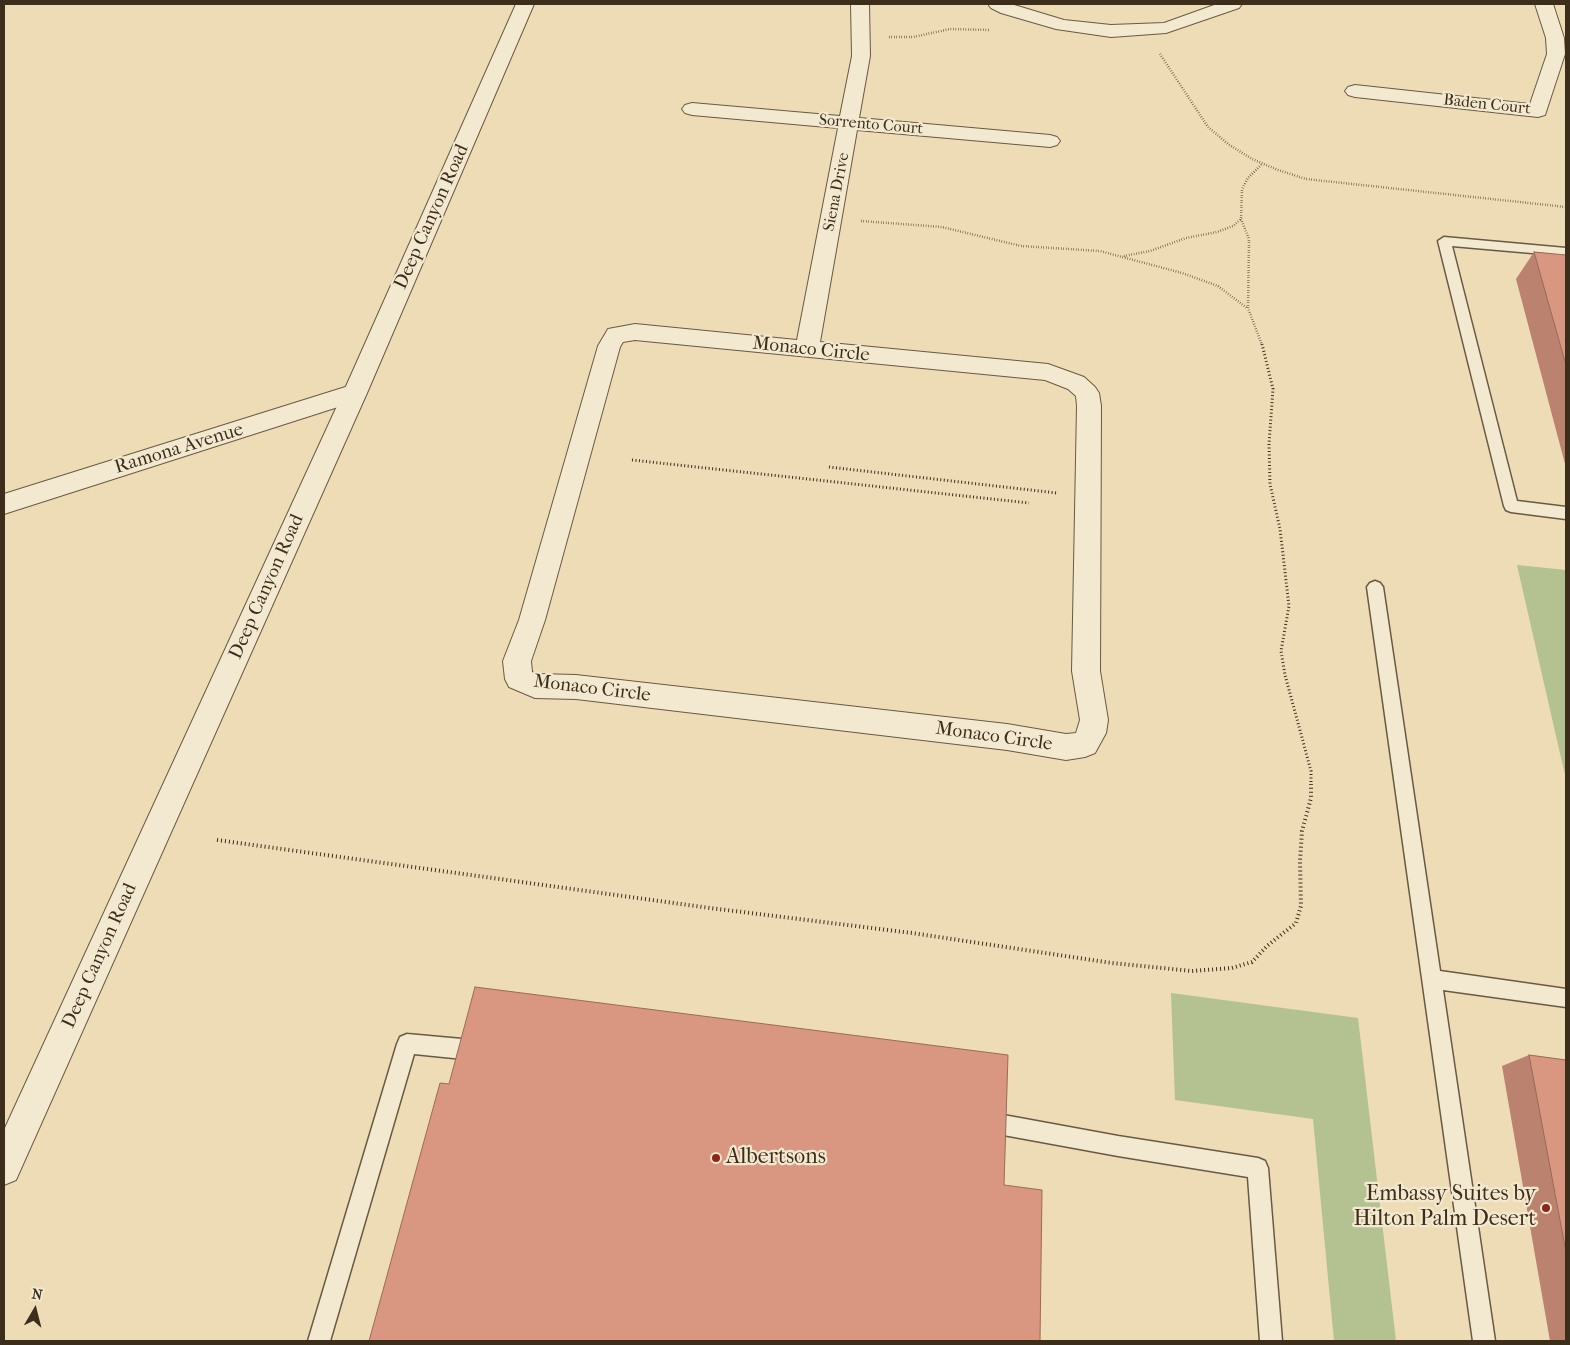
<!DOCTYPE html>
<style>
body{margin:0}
#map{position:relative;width:1570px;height:1345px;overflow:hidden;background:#eddcb6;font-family:"IM FELL French Canon",serif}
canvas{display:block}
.frame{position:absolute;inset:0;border:5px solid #3d2e1c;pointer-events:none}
.north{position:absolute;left:10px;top:1285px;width:50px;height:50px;-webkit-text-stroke:4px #f3e8d0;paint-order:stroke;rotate:8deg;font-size:14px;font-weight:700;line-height:20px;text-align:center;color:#3d2e1c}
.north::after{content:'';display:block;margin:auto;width:18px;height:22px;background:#3d2e1c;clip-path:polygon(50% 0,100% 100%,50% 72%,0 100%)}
</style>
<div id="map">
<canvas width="1570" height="1345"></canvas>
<div class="frame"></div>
<div class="north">N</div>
</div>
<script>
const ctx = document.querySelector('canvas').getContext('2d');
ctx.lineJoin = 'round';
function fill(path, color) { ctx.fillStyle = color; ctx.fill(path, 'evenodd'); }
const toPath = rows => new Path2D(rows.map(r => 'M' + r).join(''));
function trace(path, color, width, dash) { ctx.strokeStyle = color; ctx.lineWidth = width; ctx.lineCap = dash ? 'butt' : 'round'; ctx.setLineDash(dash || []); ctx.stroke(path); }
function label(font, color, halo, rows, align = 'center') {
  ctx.font = font + ' "IM FELL French Canon",serif'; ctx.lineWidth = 4.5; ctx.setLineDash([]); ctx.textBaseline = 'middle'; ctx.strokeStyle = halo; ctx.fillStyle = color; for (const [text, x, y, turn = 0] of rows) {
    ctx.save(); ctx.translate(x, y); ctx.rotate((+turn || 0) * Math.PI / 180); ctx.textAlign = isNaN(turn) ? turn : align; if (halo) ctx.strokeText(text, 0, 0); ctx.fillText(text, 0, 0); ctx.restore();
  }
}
fill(toPath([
 [1517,565,1566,570,1566,779,1556,736],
 [1171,993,1358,1018,1396,1341,1334,1341,1313,1119,1175,1100]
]), '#b4c191');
const service = toPath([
 [1444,237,1566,248,1566,256,1452,246,1517,501,1566,507,1566,519,1511,512,1506,510,1504,506,1438,241,1444,237],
 [1375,581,1380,583,1383,587,1440,971,1566,989,1566,1007,1443,990,1495,1341,1473,1341,1367,587,1370,583,1375,581],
 [407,1034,473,1040,480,1043,483,1050,480,1057,473,1060,414,1054,330,1341,308,1341,397,1044,400,1037,407,1034],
 [998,1114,1118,1136,1258,1158,1265,1161,1268,1168,1282,1341,1260,1341,1248,1177,1118,1156,998,1134,991,1131,988,1124,991,1117,998,1114]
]);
const minor = toPath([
 [851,4,869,4,870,56,859,118,1050,135,1057,137,1060,141,1057,145,1050,147,857,130,820,342,1048,364,1084,377,1095,387,1099,393,1101,406,1100,671,1108,720,1106,733,1095,753,1085,757,1066,760,1007,750,576,699,535,698,509,687,505,679,503,661,519,620,598,346,608,329,635,324,797,340,838,128,692,115,685,113,682,109,685,105,692,103,840,116,852,56,851,4],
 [635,340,1045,380,1068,389,1076,396,1077,406,1072,671,1080,720,1076,733,1066,734,1007,724,576,675,537,674,532,672,531,661,545,620,620,347,623,342,635,340],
 [988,4,1011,4,1064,20,1111,25,1164,23,1217,4,1242,4,1239,8,1166,33,1111,37,1056,29,1001,13,991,8,988,4],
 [1535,4,1553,4,1564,38,1565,54,1545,115,1538,117,1355,97,1348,95,1345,91,1348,87,1355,85,1530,104,1547,54,1546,38,1535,4],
 [355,384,363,387,367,393,363,399,4,514,4,494,355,384]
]);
const tertiary = toPath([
 [516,4,534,4,367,393,16,1180,4,1185,4,1130,343,393,516,4]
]);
trace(service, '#695a42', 3);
trace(minor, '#695a42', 2);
trace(tertiary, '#695a42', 2);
trace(toPath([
 [889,37,913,37,950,29,990,30],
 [1160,54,1208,127,1228,144,1252,159,1278,170,1306,179,1566,207],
 [1241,219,1249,239,1248,308,1262,345],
 [861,221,942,227,1021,246,1100,251,1182,273,1218,286,1247,308],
 [1124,256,1150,251,1186,238,1217,232,1233,226,1241,219,1242,189,1248,178,1262,164]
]), '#3d2e1c', 2.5, [0.5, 2]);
trace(toPath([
 [1262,344,1273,389,1269,444,1270,484,1280,529,1289,606,1281,651,1285,675,1311,771,1311,785],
 [632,460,1029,503],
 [829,467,1057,493]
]), '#3d2e1c', 3, [1, 2.5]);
trace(toPath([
 [217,840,710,908,912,933,1112,963,1192,971,1232,968,1252,962,1267,946,1296,923,1301,906,1300,861,1302,831,1311,798,1311,784]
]), '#3d2e1c', 4, [1, 3]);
fill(service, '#f3e8d0');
fill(minor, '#f3e8d0');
fill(tertiary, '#f3e8d0');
fill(toPath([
 [1534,252,1566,255,1566,464,1565,464,1516,279],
 [1529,1055,1566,1060,1566,1341,1550,1341,1502,1066]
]), '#bb826f');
const building = toPath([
 [1534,252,1566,255,1566,365,1534,252],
 [475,987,1008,1055,1004,1185,1042,1190,1040,1341,369,1341,440,1083,449,1084,475,987],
 [1529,1055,1566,1060,1566,1252,1529,1055]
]);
fill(building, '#d99781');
trace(building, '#986a5a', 1);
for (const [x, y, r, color] of [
 [716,1158,5,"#8f2418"],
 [1546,1208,5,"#8f2418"]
]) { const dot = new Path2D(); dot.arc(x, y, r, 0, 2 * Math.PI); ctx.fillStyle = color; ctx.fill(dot); trace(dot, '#f3e8d0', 2); }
label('16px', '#3d2e1c', '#f3e8d0', [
 ["Baden Court",1487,105,6],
 ["Sorrento Court",871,125,5],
 ["Siena Drive",837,192,-79]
]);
label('19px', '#3d2e1c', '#f3e8d0', [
 ["Deep Canyon Road",432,217,-66],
 ["Monaco Circle",811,350,6],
 ["Ramona Avenue",179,449,-17],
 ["Deep Canyon Road",267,587,-66],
 ["Monaco Circle",592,689,7],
 ["Monaco Circle",994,737,8],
 ["Deep Canyon Road",100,956,-66]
]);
label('22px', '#3d2e1c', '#f3e8d0', [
 ["Albertsons",726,1158],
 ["Embassy Suites by",1536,1195,"right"],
 ["Hilton Palm Desert",1536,1220,"right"]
], 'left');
</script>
